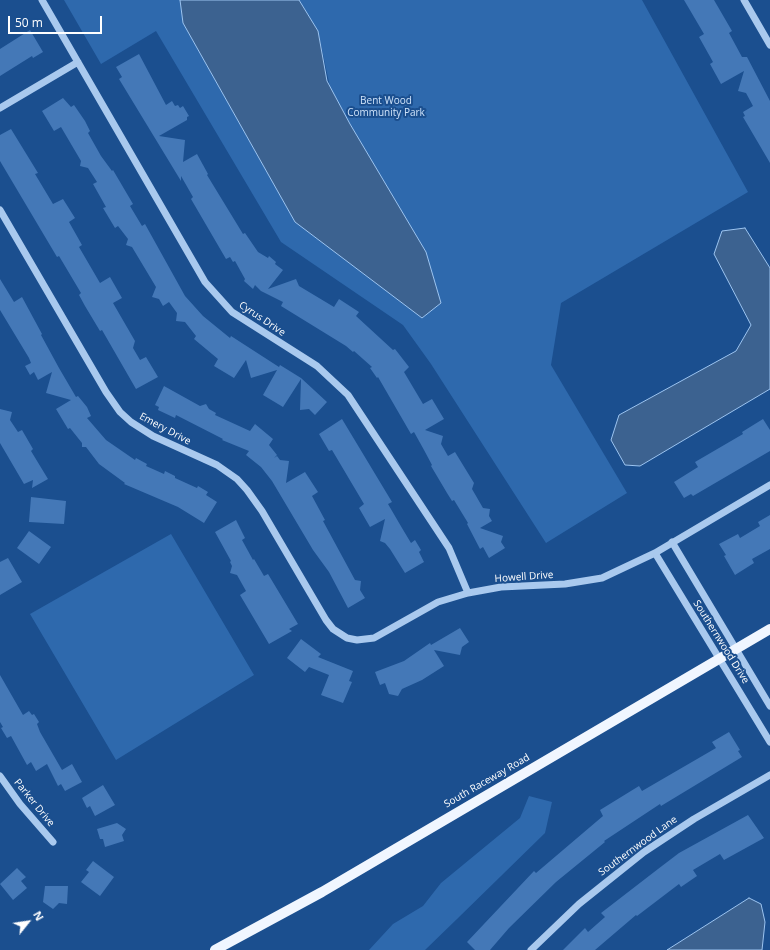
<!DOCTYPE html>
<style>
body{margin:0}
#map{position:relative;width:770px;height:950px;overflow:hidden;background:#1b4f8f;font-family:"Open Sans",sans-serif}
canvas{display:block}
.north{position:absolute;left:8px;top:902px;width:40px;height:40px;-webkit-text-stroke:3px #1b4f8f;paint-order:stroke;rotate:60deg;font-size:11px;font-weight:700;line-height:16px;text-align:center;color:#fff}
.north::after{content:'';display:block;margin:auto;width:14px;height:18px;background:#fff;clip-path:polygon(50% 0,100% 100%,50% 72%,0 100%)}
.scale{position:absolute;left:8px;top:16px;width:94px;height:18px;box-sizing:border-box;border:2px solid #fff;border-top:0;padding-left:5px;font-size:12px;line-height:14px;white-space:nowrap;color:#fff;-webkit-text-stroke:3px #1b4f8f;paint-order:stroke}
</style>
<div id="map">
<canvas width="770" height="950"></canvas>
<div class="north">N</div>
<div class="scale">50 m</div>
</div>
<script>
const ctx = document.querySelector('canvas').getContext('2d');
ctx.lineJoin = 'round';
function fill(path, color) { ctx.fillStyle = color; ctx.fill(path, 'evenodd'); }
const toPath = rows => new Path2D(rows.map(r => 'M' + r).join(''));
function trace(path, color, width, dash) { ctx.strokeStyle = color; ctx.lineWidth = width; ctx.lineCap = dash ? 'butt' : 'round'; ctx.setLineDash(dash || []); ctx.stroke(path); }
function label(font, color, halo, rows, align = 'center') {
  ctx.font = font + ' "Open Sans",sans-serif'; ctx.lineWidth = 4; ctx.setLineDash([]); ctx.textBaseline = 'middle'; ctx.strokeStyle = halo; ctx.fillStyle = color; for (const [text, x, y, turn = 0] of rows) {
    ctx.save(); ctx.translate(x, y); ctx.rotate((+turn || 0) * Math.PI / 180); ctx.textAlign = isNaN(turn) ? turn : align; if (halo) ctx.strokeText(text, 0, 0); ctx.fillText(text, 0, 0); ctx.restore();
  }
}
fill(toPath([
 [64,0,180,0,183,23,295,222,350,124,330,87,318,31,299,0,642,0,748,192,561,303,551,365,627,493,546,543,431,364,403,325,281,242,156,31,101,64],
 [171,534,254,675,116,760,30,614],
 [529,796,552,802,545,833,457,919,425,950,369,950,393,924,423,906,441,883,520,818]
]), '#2e69ad');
const water = toPath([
 [180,0,299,0,318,31,327,81,350,124,426,252,441,303,422,318,295,222,183,23,180,0],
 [745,228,770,268,770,389,640,466,625,465,611,440,619,415,736,351,751,325,714,254,722,231,745,228],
 [749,898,761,904,765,922,762,950,667,950,749,898]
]);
fill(water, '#3c6290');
trace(water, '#9cc4f0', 1);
fill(toPath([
 [684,0,714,0,732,31,729,33,742,57,747,57,770,101,770,163,743,117,745,116,743,112,753,106,746,93,738,91,744,71,721,84,710,64,713,62,699,37,704,34],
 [30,30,43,52,33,58,32,56,0,76,0,49],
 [139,54,166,105,172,101,175,106,178,105,180,108,183,106,189,116,187,117,187,120,159,136,185,140,183,162,197,154,208,174,207,175,243,234,245,233,258,252,268,258,269,256,276,262,275,264,283,270,268,289,296,279,299,286,334,307,339,299,359,312,356,316,393,350,395,349,409,367,404,372,423,404,432,399,444,419,425,430,443,436,441,444,448,456,455,452,474,483,472,489,483,508,490,509,489,516,492,521,480,528,503,536,501,542,505,548,489,558,483,547,480,549,467,524,468,523,454,500,452,501,447,493,431,466,432,465,424,450,414,432,411,434,378,377,377,378,370,368,372,367,354,351,353,352,346,346,281,306,283,302,261,291,255,285,253,289,244,281,245,279,235,261,233,262,230,257,226,259,191,199,193,197,181,176,181,181,119,79,122,77,116,67],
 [63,98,71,107,74,105,85,121,90,131,88,133,101,156,112,171,113,170,133,204,130,206,142,226,145,224,185,296,203,316,230,338,231,336,279,367,280,365,301,378,327,402,315,415,309,409,300,410,301,379,283,407,263,395,277,370,251,378,246,360,234,378,214,366,218,359,194,339,196,336,185,322,176,321,177,313,169,302,163,306,159,299,152,297,156,287,132,247,126,245,128,239,118,226,115,228,103,208,106,207,93,184,97,182,88,168,80,166,81,161,61,127,54,131,42,111],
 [11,129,38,173,35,174,53,204,63,199,75,218,69,222,82,245,79,247,100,283,110,277,122,298,113,303,135,341,133,348,140,360,146,357,158,377,136,389,102,330,100,331,85,306,79,295,81,293,59,256,57,257,0,161,0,135],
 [0,279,14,302,22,297,42,334,41,335,59,368,76,397,78,396,87,407,91,416,87,418,106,440,135,460,136,458,147,464,146,466,164,474,165,471,175,476,175,478,197,488,198,486,208,492,206,495,217,502,204,523,178,507,124,484,125,483,99,464,86,447,82,447,82,443,70,428,68,429,56,409,71,400,46,393,52,372,38,380,34,372,30,375,25,366,31,363,29,358,0,310],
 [164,386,200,406,206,404,209,409,216,413,215,415,250,431,255,424,273,439,269,445,277,455,274,458,277,456,280,460,289,461,286,483,305,472,318,492,312,496,325,520,323,521,355,580,361,581,360,590,365,598,348,608,329,572,313,550,272,481,261,467,246,455,249,451,222,440,223,439,176,415,175,418,158,410,159,407,155,405],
 [0,409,12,412,10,420,18,432,22,430,33,449,31,451,48,479,32,488,33,480,24,484,0,443],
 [342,419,392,502,388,504,402,528,411,543,415,540,421,550,419,552,424,562,405,573,390,549,385,543,380,541,385,519,370,527,359,508,364,504,332,450,329,451,319,434],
 [763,419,770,430,770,451,693,496,691,494,684,498,674,482,698,467,695,462,743,434,742,432],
 [31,497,66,501,64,524,29,522],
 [770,515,770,549,752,559,754,563,735,575,724,556,726,555,719,544,738,534,740,538,760,526,758,522],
 [236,520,245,538,242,540,253,560,254,559,264,576,268,574,298,624,289,629,292,631,269,644,240,595,246,591,237,575,230,573,232,566,230,562,231,561,215,532],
 [29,531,51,547,39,564,17,548],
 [8,558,22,582,0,595,0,562],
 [460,628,469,642,462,647,460,655,434,650,444,666,422,680,402,689,398,696,389,694,385,683,380,685,375,672,404,661,430,643,431,645],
 [301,639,321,654,318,657,353,671,349,681,352,682,343,703,321,695,329,675,309,667,305,672,287,658],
 [0,675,23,715,29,711,32,715,34,714,39,722,37,724,40,732,62,770,72,764,82,782,65,791,61,784,58,786,47,764,36,771,31,762,27,765,11,736,7,738,1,728,3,727,0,722],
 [729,732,740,750,738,751,742,757,661,806,660,804,604,841,605,842,556,882,509,928,490,950,475,950,467,942,534,871,536,873,603,816,600,810,639,786,642,791,716,748,712,742],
 [103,785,115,805,95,816,90,806,87,808,82,798],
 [748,815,764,838,724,860,720,854,693,870,697,876,681,887,679,884,637,916,636,915,595,950,563,950,585,928,588,932,605,917,601,913,658,869,679,853],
 [117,823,126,829,122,835,124,841,105,847,103,839,100,839,97,829],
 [93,861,114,877,100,896,81,882,89,872,86,870],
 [17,868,26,877,21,881,27,888,13,900,0,884],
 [45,886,68,886,67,904,59,903,53,909,43,902]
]), '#4478b7');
trace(toPath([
 [42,0,205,282,232,312,317,366,348,395,449,548,468,593],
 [744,0,770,45],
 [0,108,78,62],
 [0,210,106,392,120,412,131,422,153,436,217,465,237,479,247,490,262,511,326,620,333,629,347,638,357,640,374,638,438,602,468,593,501,587,565,584,602,578,655,553,770,485],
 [672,542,770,706],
 [655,553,770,742],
 [0,776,20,804,53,842],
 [531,950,579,904,644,852,694,819,770,775]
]), '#a9c9ee', 7);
trace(toPath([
 [215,950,322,892,770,629]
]), '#f0f6ff', 10);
label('10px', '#cfe3fa', '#1b4f8f', [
 ["Bent Wood",386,101],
 ["Community Park",386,113]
]);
label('10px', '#fff', '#1b4f8f', [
 ["Cyrus Drive",262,319,34],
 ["Emery Drive",165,429,28],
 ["Howell Drive",524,577,-4],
 ["Southernwood Drive",721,642,58],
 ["South Raceway Road",487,781,-30],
 ["Parker Drive",34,803,51],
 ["Southernwood Lane",638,846,-36]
]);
</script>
